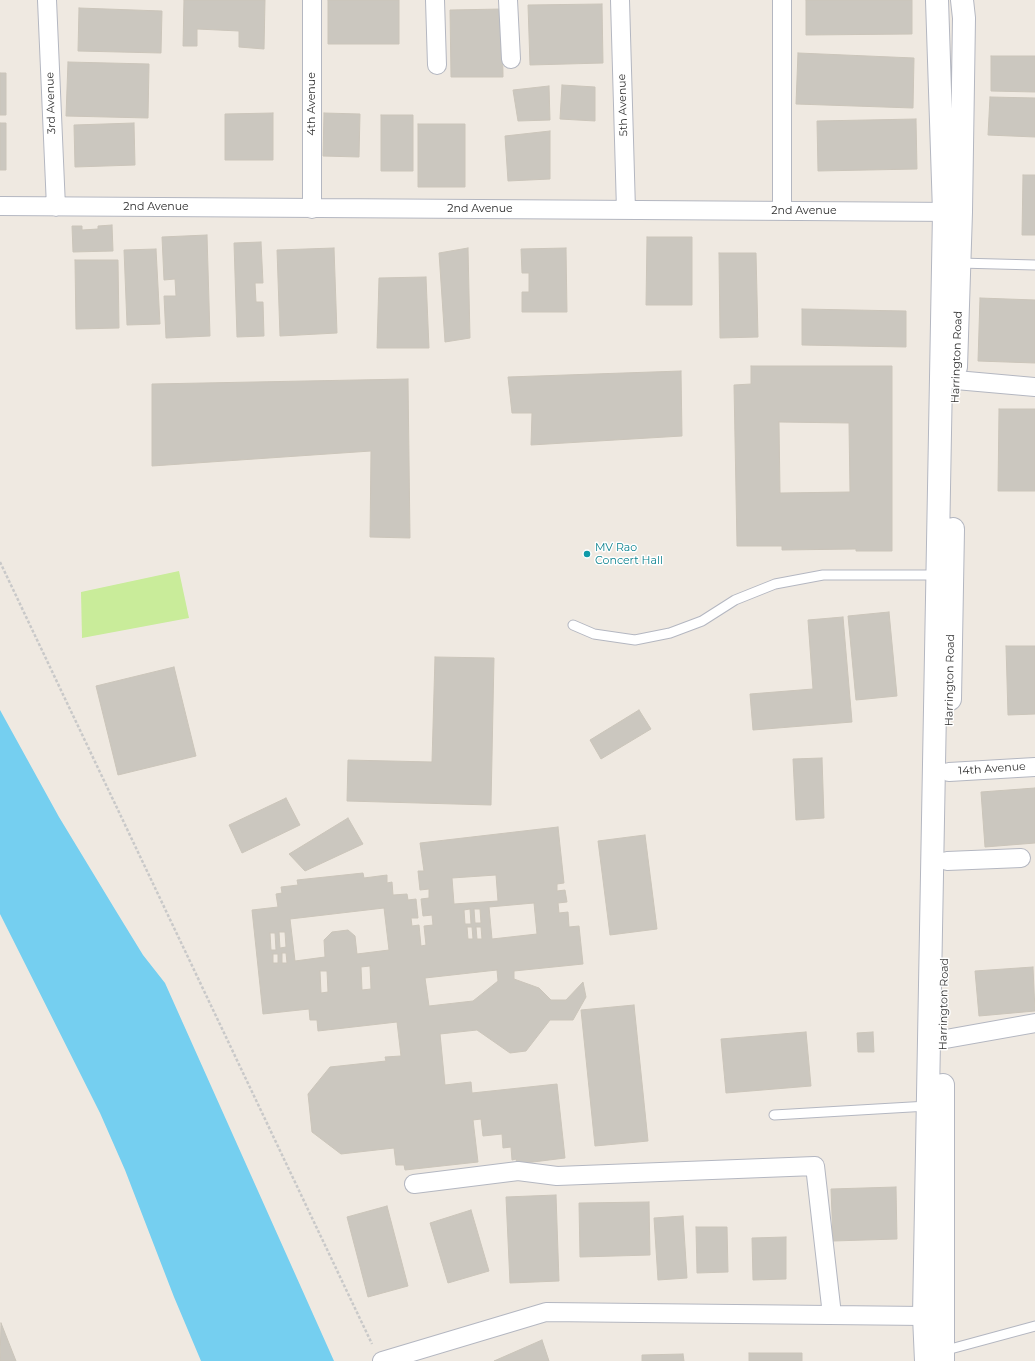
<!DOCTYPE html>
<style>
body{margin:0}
canvas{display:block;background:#efe9e1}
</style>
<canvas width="1035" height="1361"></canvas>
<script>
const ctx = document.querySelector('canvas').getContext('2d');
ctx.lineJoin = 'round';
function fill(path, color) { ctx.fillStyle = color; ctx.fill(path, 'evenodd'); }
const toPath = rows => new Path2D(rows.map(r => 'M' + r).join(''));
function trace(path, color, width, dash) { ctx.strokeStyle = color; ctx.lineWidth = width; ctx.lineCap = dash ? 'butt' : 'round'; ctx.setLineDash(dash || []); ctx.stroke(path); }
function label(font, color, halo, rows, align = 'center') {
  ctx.font = font + ' Montserrat,sans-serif'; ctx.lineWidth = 3; ctx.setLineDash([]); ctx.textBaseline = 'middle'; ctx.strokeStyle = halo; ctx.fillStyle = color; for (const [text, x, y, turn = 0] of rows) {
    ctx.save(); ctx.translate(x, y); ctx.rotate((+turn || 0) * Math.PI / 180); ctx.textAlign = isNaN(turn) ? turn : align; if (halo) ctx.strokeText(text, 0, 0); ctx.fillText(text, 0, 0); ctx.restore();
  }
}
fill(toPath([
 [179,571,189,618,82,638,81,592]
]), '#c9ec9a');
fill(toPath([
 [0,710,59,817,116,911,143,955,165,983,334,1361,201,1361,174,1297,125,1170,100,1113,0,914]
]), '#75cff0');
const building = toPath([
 [184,0,265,0,264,49,239,47,239,31,197,29,197,46,183,46,184,0],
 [328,0,399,0,399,44,328,44,328,0],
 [806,0,912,0,912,34,806,35,806,0],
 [602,4,603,63,530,65,528,5,602,4],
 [79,8,162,11,161,53,78,51,79,8],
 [502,9,503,77,451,77,450,10,502,9],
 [798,53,914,58,913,108,796,104,798,53],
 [991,56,1035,56,1035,92,991,91,991,56],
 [68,62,149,64,148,118,66,116,68,62],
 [0,73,6,73,6,115,0,115,0,73],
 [562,85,595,87,595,121,560,119,562,85],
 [549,86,550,120,518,121,513,90,549,86],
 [990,97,1035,98,1035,137,988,135,990,97],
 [273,113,273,160,225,160,225,114,273,113],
 [324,113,360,114,359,157,323,156,324,113],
 [381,115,413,115,413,171,381,171,381,115],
 [916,119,917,169,818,171,817,121,916,119],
 [0,123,6,123,6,170,0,170,0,123],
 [134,123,135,165,75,167,74,125,134,123],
 [418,124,465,124,465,187,418,187,418,124],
 [550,131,550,179,508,181,505,136,550,131],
 [1023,175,1035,175,1035,235,1022,235,1023,175],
 [112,225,113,251,73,252,72,226,82,226,82,230,98,229,98,226,112,225],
 [207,235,210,336,166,338,164,296,176,296,175,279,164,280,162,237,207,235],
 [647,237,692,237,692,305,646,305,647,237],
 [261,242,263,283,255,283,256,302,263,302,264,336,237,337,234,243,261,242],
 [334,248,337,333,280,336,277,250,334,248],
 [468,248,470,338,445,342,439,253,468,248],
 [566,248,567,312,522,312,522,292,529,292,529,273,522,273,521,249,566,248],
 [156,249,160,324,127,325,124,250,156,249],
 [719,253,756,253,758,337,720,338,719,253],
 [75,260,118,260,119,328,76,329,75,260],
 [426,277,429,348,377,348,379,278,426,277],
 [980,298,1035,300,1035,363,978,361,980,298],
 [802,309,906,311,906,347,802,345,802,309],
 [751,366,892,366,892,551,856,551,856,549,782,550,782,546,737,546,734,385,751,384,751,366],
 [779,422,849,423,850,492,780,493,779,422],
 [681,371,682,436,531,445,532,413,512,413,508,377,681,371],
 [408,379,410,538,370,537,371,451,152,466,152,384,408,379],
 [999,409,1035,409,1035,491,998,491,999,409],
 [889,612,897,696,856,700,848,616,889,612],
 [843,617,852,722,753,730,750,694,813,689,808,620,843,617],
 [1006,646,1035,646,1035,714,1008,715,1006,646],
 [435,657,494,658,491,805,347,801,348,760,432,762,435,657],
 [174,667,196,756,118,775,96,686,174,667],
 [639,710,651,729,601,759,590,740,639,710],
 [822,758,824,818,796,820,793,759,822,758],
 [1035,788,1035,843,985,847,981,792,1035,788],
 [286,798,300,825,242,853,229,825,286,798],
 [348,818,363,844,305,871,289,854,348,818],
 [558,827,564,883,557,884,557,891,565,890,567,902,558,903,559,913,568,912,569,927,579,926,583,964,514,971,514,979,539,988,551,1000,566,1000,583,982,586,997,573,1020,550,1020,526,1051,510,1053,477,1030,440,1034,445,1085,471,1082,472,1093,557,1084,565,1158,517,1164,516,1159,512,1160,511,1147,503,1148,502,1134,483,1136,481,1119,473,1120,478,1162,405,1170,404,1165,396,1165,394,1148,341,1154,312,1132,308,1094,330,1067,386,1061,385,1057,401,1056,397,1022,318,1031,317,1020,310,1020,309,1009,263,1014,252,910,278,907,276,894,282,893,281,887,298,885,297,880,363,873,364,878,387,875,387,883,392,882,393,895,407,894,408,900,416,899,418,918,411,918,412,926,419,925,421,946,426,945,424,926,433,925,432,915,423,916,421,899,429,898,429,889,420,890,418,871,424,871,420,843,558,827],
 [496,875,498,901,454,904,452,878,496,875],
 [534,903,537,934,492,939,489,907,534,903],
 [384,908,389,950,357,954,355,936,348,930,332,932,324,940,325,957,295,961,290,919,384,908],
 [470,909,471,924,465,924,464,910,470,909],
 [474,909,480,909,481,923,475,923,474,909],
 [467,927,472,927,473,939,468,939,467,927],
 [476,927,481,927,482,939,477,939,476,927],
 [279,932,285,932,286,947,280,948,279,932],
 [270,933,275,933,276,950,271,950,270,933],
 [282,953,286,953,287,963,282,963,282,953],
 [273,954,278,954,278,963,273,963,273,954],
 [370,966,371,989,362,990,361,967,370,966],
 [497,970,498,981,473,1001,429,1006,425,978,497,970],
 [320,971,327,971,328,992,321,993,320,971],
 [645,835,657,929,610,935,598,841,645,835],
 [1033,967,1035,1011,979,1016,975,971,1033,967],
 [634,1005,648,1141,595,1146,581,1010,634,1005],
 [806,1032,811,1086,726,1093,721,1039,806,1032],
 [873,1032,874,1052,858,1052,857,1033,873,1032],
 [896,1187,897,1239,833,1241,831,1189,896,1187],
 [556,1195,559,1281,510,1283,506,1197,556,1195],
 [649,1202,650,1255,580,1257,579,1203,649,1202],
 [387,1206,408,1286,368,1297,347,1217,387,1206],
 [471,1210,489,1271,448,1283,430,1223,471,1210],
 [683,1216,687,1278,658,1280,654,1218,683,1216],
 [696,1227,727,1227,728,1272,697,1273,696,1227],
 [786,1237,786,1279,753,1280,752,1238,786,1237],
 [1,1323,16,1361,0,1361,1,1323],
 [542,1340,549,1361,494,1361,542,1340],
 [749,1353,802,1353,802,1361,749,1361,749,1353],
 [683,1354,684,1361,642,1361,642,1355,683,1354]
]);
fill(building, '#cbc7bf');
trace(building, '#cbc5ba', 1);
const service = toPath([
 [959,263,1035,265],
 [573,625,594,634,635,640,670,633,702,621,735,600,775,584,823,575,939,575],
 [774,1115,928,1106],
 [943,1351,1035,1326]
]);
const minor = toPath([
 [47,0,56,207],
 [435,0,437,65],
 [508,0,511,59],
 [620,0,626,210],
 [0,206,958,212],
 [312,209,312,0],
 [782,211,782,0],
 [956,380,1035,387],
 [949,772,1035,767],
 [947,861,1021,858],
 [929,1042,1035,1023],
 [414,1184,518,1171,557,1176,815,1166,832,1315],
 [382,1361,546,1312,924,1316]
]);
const tertiary = toPath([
 [956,367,961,212,964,18,962,0],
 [950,699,953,529],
 [943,1085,943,1361],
 [926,1361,924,1316,944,212,937,0]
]);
trace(service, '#b4b7c1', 11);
trace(minor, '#b4b7c1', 20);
trace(tertiary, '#b4b7c1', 24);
trace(toPath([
 [0,562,372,1344]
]), '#c9c9c9', 2.5, [3, 2]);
trace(service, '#fff', 9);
trace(minor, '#fff', 18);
trace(tertiary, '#fff', 22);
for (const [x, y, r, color] of [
 [587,554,4,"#0f9aa8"]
]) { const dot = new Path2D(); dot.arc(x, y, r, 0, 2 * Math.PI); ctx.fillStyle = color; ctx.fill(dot); trace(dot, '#fff', 1.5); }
label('11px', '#2e2e2e', '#fff', [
 ["3rd Avenue",51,103,-92],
 ["4th Avenue",312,104,-90],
 ["5th Avenue",623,105,-92],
 ["2nd Avenue",156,207],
 ["2nd Avenue",480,209],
 ["2nd Avenue",804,211],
 ["Harrington Road",957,357,-88],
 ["Harrington Road",950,680,-89],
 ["14th Avenue",992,769,-4],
 ["Harrington Road",944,1004,-89]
]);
label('11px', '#0d838f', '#fff', [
 ["MV Rao",595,548],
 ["Concert Hall",595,561]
], 'left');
</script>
